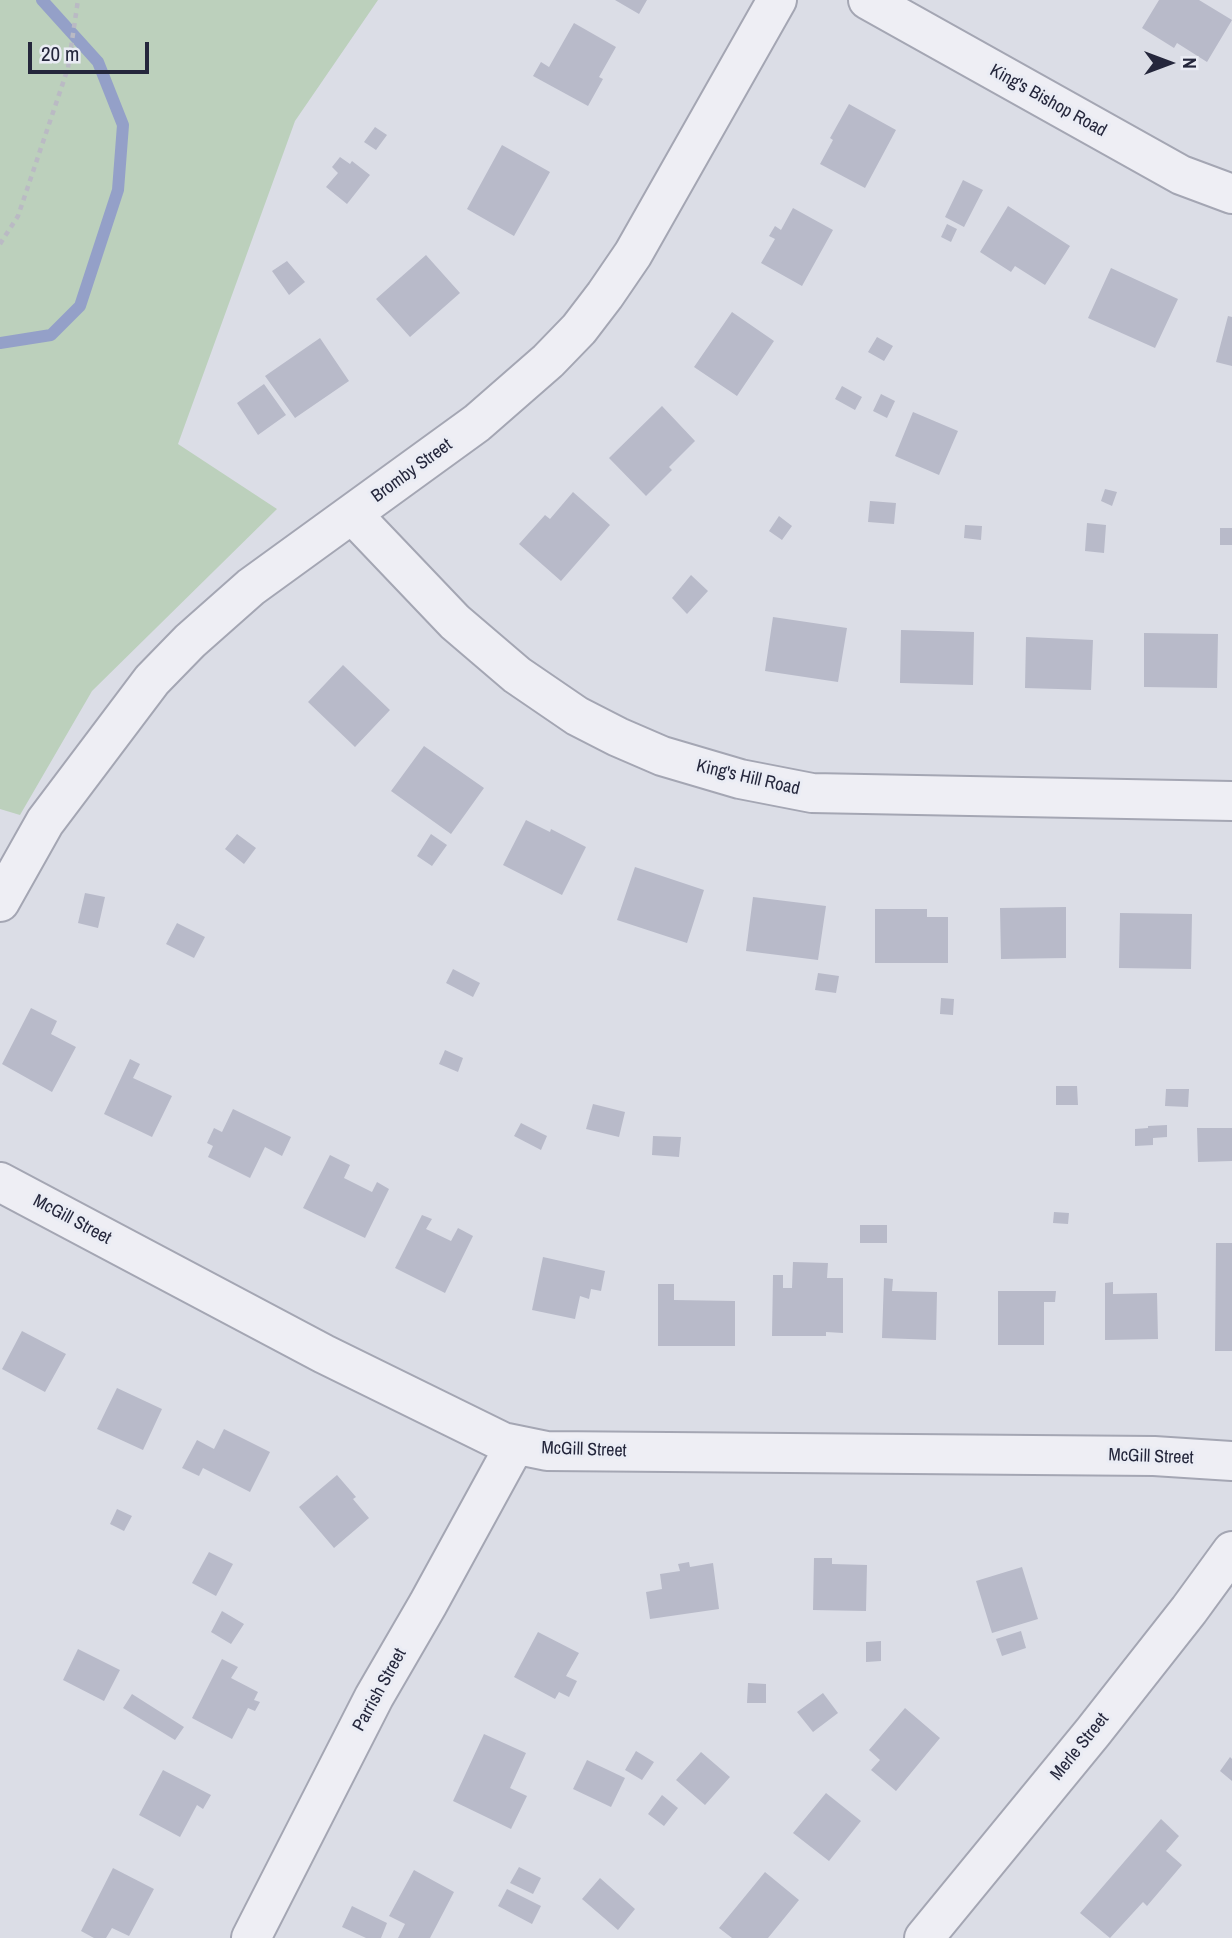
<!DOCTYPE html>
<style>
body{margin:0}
#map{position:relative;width:1232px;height:1938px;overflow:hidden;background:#dbdde6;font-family:"Archivo Narrow",sans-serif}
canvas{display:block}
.north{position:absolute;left:1134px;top:28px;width:70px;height:70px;-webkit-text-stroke:5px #eaecf4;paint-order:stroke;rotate:90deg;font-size:19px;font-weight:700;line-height:28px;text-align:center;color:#25273c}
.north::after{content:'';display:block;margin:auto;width:24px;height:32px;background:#25273c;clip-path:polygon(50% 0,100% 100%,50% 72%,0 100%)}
.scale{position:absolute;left:28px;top:42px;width:121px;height:32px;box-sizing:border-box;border:4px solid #25273c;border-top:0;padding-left:9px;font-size:21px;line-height:24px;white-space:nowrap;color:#25273c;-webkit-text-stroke:5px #eaecf4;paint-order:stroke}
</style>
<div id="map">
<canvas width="1232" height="1938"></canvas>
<div class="north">N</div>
<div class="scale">20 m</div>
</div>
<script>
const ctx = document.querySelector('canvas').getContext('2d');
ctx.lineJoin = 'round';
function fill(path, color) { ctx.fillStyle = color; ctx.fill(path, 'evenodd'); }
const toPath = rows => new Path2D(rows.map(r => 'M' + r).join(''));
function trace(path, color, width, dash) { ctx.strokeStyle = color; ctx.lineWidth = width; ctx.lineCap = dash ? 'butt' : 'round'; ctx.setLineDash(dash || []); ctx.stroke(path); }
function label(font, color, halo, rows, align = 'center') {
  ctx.font = font + ' "Archivo Narrow",sans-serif'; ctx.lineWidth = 6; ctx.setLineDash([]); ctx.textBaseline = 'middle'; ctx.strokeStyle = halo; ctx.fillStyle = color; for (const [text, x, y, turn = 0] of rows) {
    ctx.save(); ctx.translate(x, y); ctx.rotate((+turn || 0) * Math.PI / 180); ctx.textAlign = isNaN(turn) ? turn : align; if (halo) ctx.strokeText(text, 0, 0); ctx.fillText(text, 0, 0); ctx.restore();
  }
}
fill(toPath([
 [0,0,378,0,295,121,178,444,277,509,92,691,20,815,0,809]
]), '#bcd0bc');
trace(toPath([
 [0,343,51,335,80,306,118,190,123,125,98,62,42,0]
]), '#94a0c8', 12);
fill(toPath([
 [615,0,647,0,639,14],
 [1159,0,1199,0,1232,20,1207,62,1177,43,1174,48,1142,28],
 [574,23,616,47,599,77,603,79,588,106,533,76,541,62,549,67],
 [849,104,896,130,865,188,820,164,833,140,830,138],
 [375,127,387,135,376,150,364,142],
 [502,145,550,172,514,236,467,209],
 [340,157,350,164,352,161,370,175,347,204,326,187,338,173,332,167],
 [963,180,983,190,964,227,945,217],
 [1008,206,1070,246,1045,285,1015,266,1011,272,980,252],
 [793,208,833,230,802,286,761,263,775,239,769,236,775,226,781,230],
 [947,224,957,229,951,242,941,237],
 [426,255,460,293,410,337,376,299],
 [287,261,305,282,289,295,272,271],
 [1111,268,1178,299,1155,348,1088,318],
 [732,312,774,341,737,396,694,367],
 [1228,316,1232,317,1232,366,1216,362],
 [877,337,893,346,884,361,868,352],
 [320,338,349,381,295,418,265,376],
 [264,384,286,415,258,435,237,403],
 [842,386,862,397,855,410,835,399],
 [881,394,895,401,887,418,873,411],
 [662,406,695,441,669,467,672,470,646,496,609,458],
 [913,412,958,431,939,475,895,456],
 [1105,489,1117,492,1112,506,1101,501],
 [573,492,610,525,561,581,519,544,545,515,550,519],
 [870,501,896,503,894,524,868,522],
 [779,516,792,526,782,540,769,531],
 [1087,523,1106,525,1104,553,1085,551],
 [965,525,982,526,981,540,964,538],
 [1220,528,1232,528,1232,545,1220,545],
 [691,575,708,591,687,614,672,598],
 [773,617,847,628,838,682,765,671],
 [901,630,974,632,973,685,900,683],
 [1144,633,1218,634,1217,688,1144,687],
 [1026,637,1093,640,1091,690,1025,688],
 [343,665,390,710,355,747,308,702],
 [424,746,484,788,451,834,391,791],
 [526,820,550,832,551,829,586,847,562,895,503,865],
 [237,834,256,848,244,864,225,849],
 [431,834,447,845,432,866,417,856],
 [635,867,704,890,687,943,617,920],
 [85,893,105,897,98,928,78,923],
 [753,897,826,906,818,960,746,951],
 [1066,907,1066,958,1001,959,1000,908],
 [875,909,927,909,927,917,948,917,948,963,875,963],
 [1120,913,1192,914,1191,969,1119,968],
 [177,923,205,937,194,958,166,944],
 [453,969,480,983,473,997,446,983],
 [818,973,839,976,836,993,815,990],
 [941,998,954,999,953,1015,940,1014],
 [31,1008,57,1021,51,1034,76,1047,52,1092,2,1064],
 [445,1050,463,1058,458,1072,439,1064],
 [130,1059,140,1064,133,1078,172,1096,152,1137,104,1114],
 [1056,1086,1077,1086,1078,1105,1056,1105],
 [1166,1089,1189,1089,1188,1107,1165,1106],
 [593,1104,625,1112,619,1137,586,1129],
 [233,1109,291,1137,282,1156,265,1147,250,1178,208,1157,213,1146,207,1143,214,1128,222,1132],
 [521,1123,547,1136,541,1150,514,1136],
 [1167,1125,1167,1137,1153,1138,1153,1145,1135,1146,1135,1129,1148,1128,1148,1126],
 [1197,1128,1232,1128,1232,1161,1198,1162],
 [653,1136,681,1137,679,1157,652,1155],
 [330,1155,350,1165,344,1178,372,1192,377,1182,389,1189,365,1238,303,1208],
 [1054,1212,1069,1213,1068,1224,1053,1223],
 [422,1215,432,1219,426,1229,451,1241,458,1228,473,1236,445,1293,395,1268],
 [860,1225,887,1225,887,1243,860,1243],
 [1216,1243,1232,1243,1232,1351,1215,1351],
 [543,1257,605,1271,601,1291,591,1289,589,1299,580,1296,575,1319,532,1310],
 [793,1262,828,1263,827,1278,843,1278,843,1333,826,1332,826,1336,772,1336,773,1275,783,1275,783,1288,792,1288],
 [884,1278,893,1279,892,1291,937,1292,936,1340,882,1338],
 [1113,1282,1113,1294,1157,1293,1158,1339,1105,1340,1105,1283],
 [658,1284,674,1284,674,1300,735,1301,735,1346,658,1346],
 [998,1291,1056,1291,1055,1302,1044,1302,1044,1345,998,1345],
 [22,1331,66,1354,45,1392,2,1369],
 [117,1388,162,1409,143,1450,97,1429],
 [224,1429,270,1452,250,1492,203,1468,199,1476,182,1468,197,1440,214,1449],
 [337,1475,356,1497,353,1499,369,1518,334,1548,299,1507],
 [117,1509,132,1516,124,1531,110,1524],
 [209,1552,233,1564,216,1596,192,1583],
 [814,1558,832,1558,832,1564,867,1565,866,1611,813,1610],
 [689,1562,690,1567,713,1563,719,1609,650,1619,646,1592,662,1589,660,1574,680,1571,678,1564],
 [1022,1567,1038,1619,992,1633,976,1581],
 [222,1611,244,1624,231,1644,211,1632],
 [1021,1631,1026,1648,1002,1656,996,1639],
 [538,1632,579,1653,566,1676,577,1681,569,1697,559,1692,555,1699,514,1677],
 [881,1641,881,1661,866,1662,866,1642],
 [78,1649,120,1670,104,1701,63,1680],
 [222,1659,238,1667,231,1678,258,1692,254,1700,260,1702,255,1711,248,1708,232,1739,192,1718],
 [748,1683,766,1684,766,1703,747,1703],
 [823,1693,838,1713,813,1732,797,1712],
 [132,1694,184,1727,175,1740,123,1708],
 [905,1708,940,1738,896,1791,871,1770,880,1760,869,1750],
 [484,1734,526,1753,510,1788,527,1796,511,1829,453,1801],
 [636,1751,654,1762,642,1780,625,1770],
 [701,1752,730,1777,705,1805,676,1780],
 [1230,1757,1232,1759,1232,1781,1220,1771],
 [587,1760,625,1778,611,1807,573,1789],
 [163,1770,211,1795,203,1809,197,1805,180,1837,139,1815],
 [826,1793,861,1821,829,1861,793,1833],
 [662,1795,678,1808,664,1826,648,1814],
 [1161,1819,1179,1836,1166,1851,1182,1865,1147,1906,1143,1902,1110,1938,1080,1913],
 [519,1867,541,1878,533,1894,510,1883],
 [113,1868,154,1889,129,1936,112,1928,106,1938,94,1938,81,1931],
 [414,1870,454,1892,430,1938,398,1938,405,1924,389,1916],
 [765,1872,799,1900,768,1938,732,1938,719,1928],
 [600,1878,635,1909,618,1930,582,1899],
 [507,1889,541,1906,532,1924,498,1906],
 [352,1906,387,1923,381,1938,366,1938,342,1927]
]), '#b8bac9');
const minor = toPath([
 [868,0,1181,175,1232,194],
 [352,514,455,622,517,675,577,716,618,737,662,756,740,779,812,793,1232,801],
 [0,902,45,822,152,680,190,641,251,587,477,423,548,361,579,329,605,295,633,254,777,0],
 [0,1182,324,1354,503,1442,547,1451,1154,1456,1232,1461],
 [251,1938,374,1697,428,1604,515,1445],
 [924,1938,1093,1732,1189,1610,1232,1551]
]);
trace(minor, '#a4a6b3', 42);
trace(toPath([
 [0,244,18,216,68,68,78,0]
]), '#babac4', 4.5, [5, 5]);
trace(minor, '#eeeef4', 38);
label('18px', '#25273c', '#eaecf4', [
 ["King's Bishop Road",1048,101,29],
 ["Bromby Street",412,471,-36],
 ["King's Hill Road",748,778,13],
 ["McGill Street",72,1220,28],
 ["McGill Street",584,1450,2],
 ["McGill Street",1151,1457,2],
 ["Parrish Street",380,1690,-61],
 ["Merle Street",1080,1747,-51]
]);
</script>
